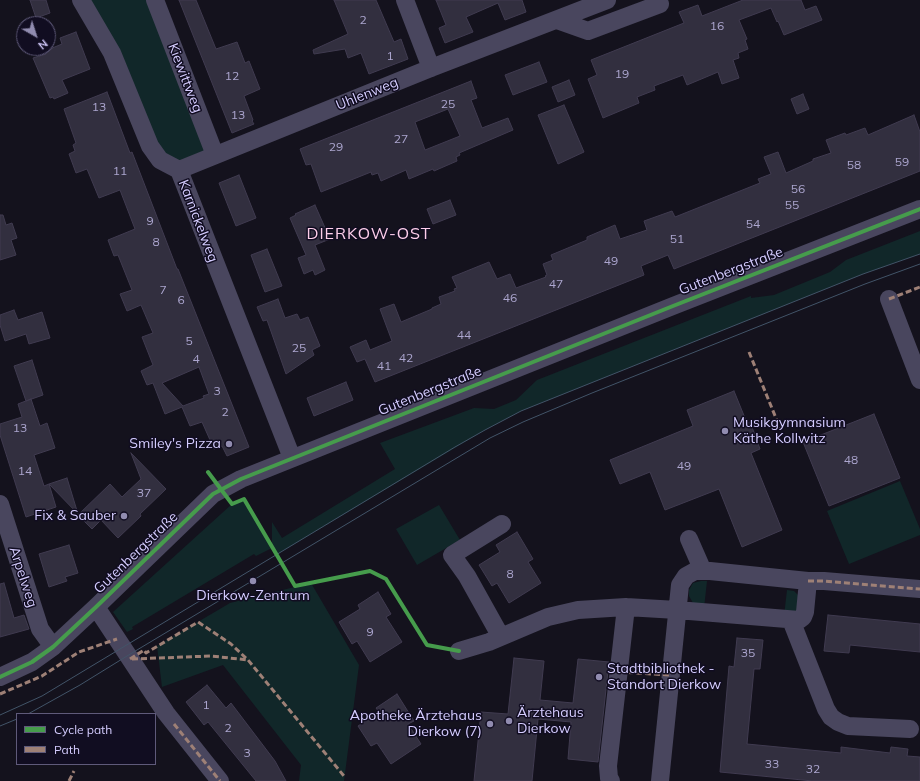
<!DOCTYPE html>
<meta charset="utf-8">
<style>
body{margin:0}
#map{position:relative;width:920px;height:781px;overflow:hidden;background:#14121d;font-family:Mulish,sans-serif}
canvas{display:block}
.legend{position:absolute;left:16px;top:713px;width:140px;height:52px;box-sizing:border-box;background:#110d21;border:1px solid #5f5a7a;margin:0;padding:5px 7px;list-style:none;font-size:12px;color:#d5cdff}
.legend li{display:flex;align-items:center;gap:8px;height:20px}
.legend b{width:20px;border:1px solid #5f5a7a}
.north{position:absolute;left:16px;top:16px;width:40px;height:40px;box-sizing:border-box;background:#110d21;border:1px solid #5f5a7a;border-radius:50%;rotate:141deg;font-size:11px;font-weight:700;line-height:16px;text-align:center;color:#d5cdff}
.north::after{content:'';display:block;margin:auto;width:14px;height:18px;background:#918cb0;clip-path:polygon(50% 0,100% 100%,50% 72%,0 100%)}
</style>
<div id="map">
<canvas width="920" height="781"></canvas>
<ul class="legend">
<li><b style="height:5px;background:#469c4c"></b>Cycle path</li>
<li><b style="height:5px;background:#9e8076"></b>Path</li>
</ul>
<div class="north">N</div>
</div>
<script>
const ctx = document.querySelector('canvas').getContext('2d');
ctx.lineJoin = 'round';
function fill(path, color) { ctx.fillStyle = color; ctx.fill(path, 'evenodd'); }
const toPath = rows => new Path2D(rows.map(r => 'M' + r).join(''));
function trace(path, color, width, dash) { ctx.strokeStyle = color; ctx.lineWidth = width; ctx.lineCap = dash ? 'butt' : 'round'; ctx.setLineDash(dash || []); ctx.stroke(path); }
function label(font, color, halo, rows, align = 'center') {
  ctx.font = font + ' Mulish,sans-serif'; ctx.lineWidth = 3; ctx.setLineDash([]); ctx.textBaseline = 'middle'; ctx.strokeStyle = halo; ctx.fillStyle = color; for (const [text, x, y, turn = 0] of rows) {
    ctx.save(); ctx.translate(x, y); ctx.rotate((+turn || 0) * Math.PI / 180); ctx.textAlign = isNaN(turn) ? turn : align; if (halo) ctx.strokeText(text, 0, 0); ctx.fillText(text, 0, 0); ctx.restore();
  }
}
fill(toPath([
 [81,0,155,0,215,155,179,170,160,160],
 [920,231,920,254,863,274,521,411,485,430,276,555,272,548,256,556,254,554,132,627,133,629,127,632,113,612,232,504,244,499,272,547,272,522,282,538,395,469,380,443,474,408,494,409,516,400,537,380,751,296,751,298,774,295,830,272,846,260],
 [900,481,920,529,920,535,849,564,827,511],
 [439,505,460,540,417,565,396,529],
 [701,581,707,581,704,608,693,603,689,596,689,590,693,583],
 [311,583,359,665,344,781,299,781,301,765,223,665,162,687,157,646,230,603],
 [787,590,794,591,798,595,798,610,784,616]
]), '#112729');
const building = toPath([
 [30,0,46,0,50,13,36,18,30,0],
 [179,0,196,0,216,49,237,42,245,63,249,61,260,89,244,96,253,120,252,121,254,124,232,133,179,0],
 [334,0,376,0,394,42,401,39,408,59,369,74,361,53,348,58,345,49,314,54,313,50,348,34,334,0],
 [436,0,522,0,526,12,505,20,498,3,466,17,473,32,445,43,439,28,446,25,436,0],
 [743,0,801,0,805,10,816,6,822,20,784,35,778,21,777,22,771,8,739,20,747,39,745,40,748,49,738,53,739,58,733,60,739,78,722,84,718,72,687,85,683,75,654,86,655,90,637,97,639,103,603,118,588,79,597,75,591,60,684,23,679,12,698,5,702,16,743,0],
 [76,32,90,69,62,80,68,93,54,99,53,97,50,98,33,58,46,54,45,51,62,44,60,38,76,32],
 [539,62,547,82,513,95,505,75,539,62],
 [569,80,575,95,558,102,552,87,569,80],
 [471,81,477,98,471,100,482,128,508,118,513,130,459,153,460,155,456,157,457,161,434,171,433,169,409,179,406,170,381,181,378,173,372,175,371,172,321,192,311,164,306,165,300,149,471,81],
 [448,109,460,136,425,150,415,122,448,109],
 [107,92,130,153,132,152,177,269,178,269,249,447,227,456,222,446,214,449,202,422,190,426,182,407,165,414,153,383,147,385,141,371,153,365,142,337,153,333,141,305,127,311,120,294,132,290,118,255,114,256,108,240,135,229,120,190,99,198,87,169,76,173,69,154,75,151,73,145,76,143,64,109,107,92],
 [199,367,209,394,203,396,204,398,183,406,162,383,199,367],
 [803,94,809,109,797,114,791,99,803,94],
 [564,105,584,152,558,164,538,115,564,105],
 [914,115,920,132,920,171,674,269,668,255,641,266,644,275,375,382,365,359,357,362,350,347,366,340,370,350,392,341,380,309,394,304,401,322,432,309,432,308,441,304,439,297,455,291,454,289,457,288,452,277,489,262,497,279,510,274,516,288,546,277,545,276,547,275,543,264,553,260,551,255,587,240,587,237,615,225,620,239,647,230,644,221,672,211,675,217,760,183,758,179,771,174,764,157,778,152,786,173,813,161,813,159,831,153,826,140,845,133,846,135,865,128,868,135,914,115],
 [239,175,256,218,236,226,219,183,239,175],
 [450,200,456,215,433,224,427,209,450,200],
 [315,205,330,239,315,245,325,270,315,275,313,270,304,274,298,258,306,255,290,218,296,215,295,214,315,205],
 [0,215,3,215,6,225,12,223,17,238,11,240,16,255,0,260,0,215],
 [267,249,282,286,265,292,251,255,267,249],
 [278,299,285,318,297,314,300,320,308,317,320,346,312,350,314,355,286,374,267,320,263,321,257,307,278,299],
 [14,310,18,320,42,312,50,338,29,344,26,334,5,341,0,325,0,315,14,310],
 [32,360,43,395,26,401,14,366,32,360],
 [346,382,353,400,314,416,307,398,346,382],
 [734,391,747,423,750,422,755,435,760,449,751,453,782,530,742,547,719,489,665,510,650,472,620,484,610,460,693,426,687,410,734,391],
 [31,399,40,426,47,423,55,448,34,455,44,486,49,484,56,507,26,517,0,435,0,424,22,417,18,404,31,399],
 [874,414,900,478,829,506,803,442,874,414],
 [131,453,166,489,140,514,141,516,118,538,101,520,92,529,78,515,110,484,122,497,141,479,131,453],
 [67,478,78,514,49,484,67,478],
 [517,532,533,559,528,562,541,583,509,603,497,583,492,586,479,565,500,552,496,545,517,532],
 [69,545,78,573,65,577,67,581,49,587,39,554,69,545],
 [4,583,14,618,24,615,29,629,0,637,0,584,4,583],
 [378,592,391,614,386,617,402,642,370,662,357,641,352,644,339,622,360,609,358,605,378,592],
 [828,615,920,624,920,652,850,645,849,653,824,651,828,615],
 [737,638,763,640,760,669,754,669,747,744,841,753,841,747,890,753,891,747,908,749,907,756,920,757,920,781,813,781,720,772,729,666,734,667,737,638],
 [514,658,544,661,540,700,573,703,578,659,609,662,598,762,568,759,571,722,538,719,532,781,474,781,481,712,508,714,514,658],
 [207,685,226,708,231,703,275,761,286,781,256,781,208,722,204,725,186,702,207,685],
 [397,694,414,721,408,724,421,744,391,764,377,743,371,746,358,726,379,712,376,708,397,694]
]);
fill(building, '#322f3f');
trace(building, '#403b50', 1);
trace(toPath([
 [81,0,112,53,150,146,160,160,179,170,292,458],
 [155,0,215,155],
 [405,0,431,68],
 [557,20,588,31,660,4,658,0],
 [179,170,431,68,607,0],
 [889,299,920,380],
 [0,504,40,629,53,647],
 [689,539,703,571],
 [96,607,166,713,220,781],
 [791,620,826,709,831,717,838,722,848,726,910,729],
 [501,637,467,576,452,555,502,524],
 [459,651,489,642,548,617,578,610,626,607,677,610,799,620,803,617,805,612,808,581],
 [0,677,32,662,53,647,96,607,213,494,241,479,673,306,920,209],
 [611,781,609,778,608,766,626,607],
 [660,781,680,585,686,576,695,571,710,571,808,581,824,581,920,589]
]), '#49465e', 18);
trace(toPath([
 [28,714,80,685,127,656,490,438,523,422,592,393,865,284,920,264],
 [0,715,42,696,455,447,485,430,521,411,863,274,920,254],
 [0,726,17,719]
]), '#425468', 1);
trace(toPath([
 [889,299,920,287],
 [749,352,780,428],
 [808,581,824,581,920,589],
 [130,659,144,650,146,653,198,622,231,644,248,660,344,776],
 [132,659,211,656,248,660],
 [618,672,670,675],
 [0,694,42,676,79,652,117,639],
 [174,724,220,781],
 [69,781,74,771]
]), '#9e8076', 3, [6, 3]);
trace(toPath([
 [208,472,232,504,244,499,295,586,370,571,386,579,427,645,459,651],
 [0,677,32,662,53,647,96,607,213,494,241,479,673,306,920,209]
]), '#469c4c', 4);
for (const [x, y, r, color] of [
 [725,431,4,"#918cb0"],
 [229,444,4,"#918cb0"],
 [124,516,4,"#918cb0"],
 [253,581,4,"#918cb0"],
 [599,677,4,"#918cb0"],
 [509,721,4,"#918cb0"],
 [490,724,4,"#918cb0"]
]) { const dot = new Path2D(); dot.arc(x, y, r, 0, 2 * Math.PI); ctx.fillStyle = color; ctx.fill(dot); trace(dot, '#110d21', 1.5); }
label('12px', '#aca6cf', null, [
 ["2",363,20],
 ["16",717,26],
 ["1",390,56],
 ["19",622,74],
 ["12",232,76],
 ["25",448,104],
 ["13",99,107],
 ["13",238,115],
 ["27",401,139],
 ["29",336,147],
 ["59",902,162],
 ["58",854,165],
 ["11",120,171],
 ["56",798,189],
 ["55",792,205],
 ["9",150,221],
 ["54",753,224],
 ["51",677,239],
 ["8",156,242],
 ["49",611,261],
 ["47",556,284],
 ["7",163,290],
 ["46",510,298],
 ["6",181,300],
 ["44",464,335],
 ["5",189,341],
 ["25",299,348],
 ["42",406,358],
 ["4",196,359],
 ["41",384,366],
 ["3",217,391],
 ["2",225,412],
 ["13",20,428],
 ["48",851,460],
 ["49",684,466],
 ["14",25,471],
 ["37",144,493],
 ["8",510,574],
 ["9",370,632],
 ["35",748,653],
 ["1",206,705],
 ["2",228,728],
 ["3",247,753],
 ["33",772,764],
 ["32",813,769]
]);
label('14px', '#d5cdff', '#110d21', [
 ["Kiewittweg",185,78,69],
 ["Uhlenweg",367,94,-22],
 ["Karnickelweg",198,221,69],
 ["Gutenbergstraße",731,271,-21],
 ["Gutenbergstraße",430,391,-22],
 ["Gutenbergstraße",136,553,-44],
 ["Arpelweg",23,577,72]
]);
label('14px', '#d5cdff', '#110d21', [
 ["Musikgymnasium",733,423],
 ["Käthe Kollwitz",733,439],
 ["Smiley's Pizza",221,444,"right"],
 ["Fix & Sauber",116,516,"right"],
 ["Dierkow-Zentrum",253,596,"center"],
 ["Stadtbibliothek -",607,669],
 ["Standort Dierkow",607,685],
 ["Ärztehaus",517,713],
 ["Dierkow",517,729],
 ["Apotheke Ärztehaus",482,716,"right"],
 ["Dierkow (7)",482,732,"right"]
], 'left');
ctx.letterSpacing = '1px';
label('16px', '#ffcfeb', '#110d21', [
 ["DIERKOW-OST",369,234]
]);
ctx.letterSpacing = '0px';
</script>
